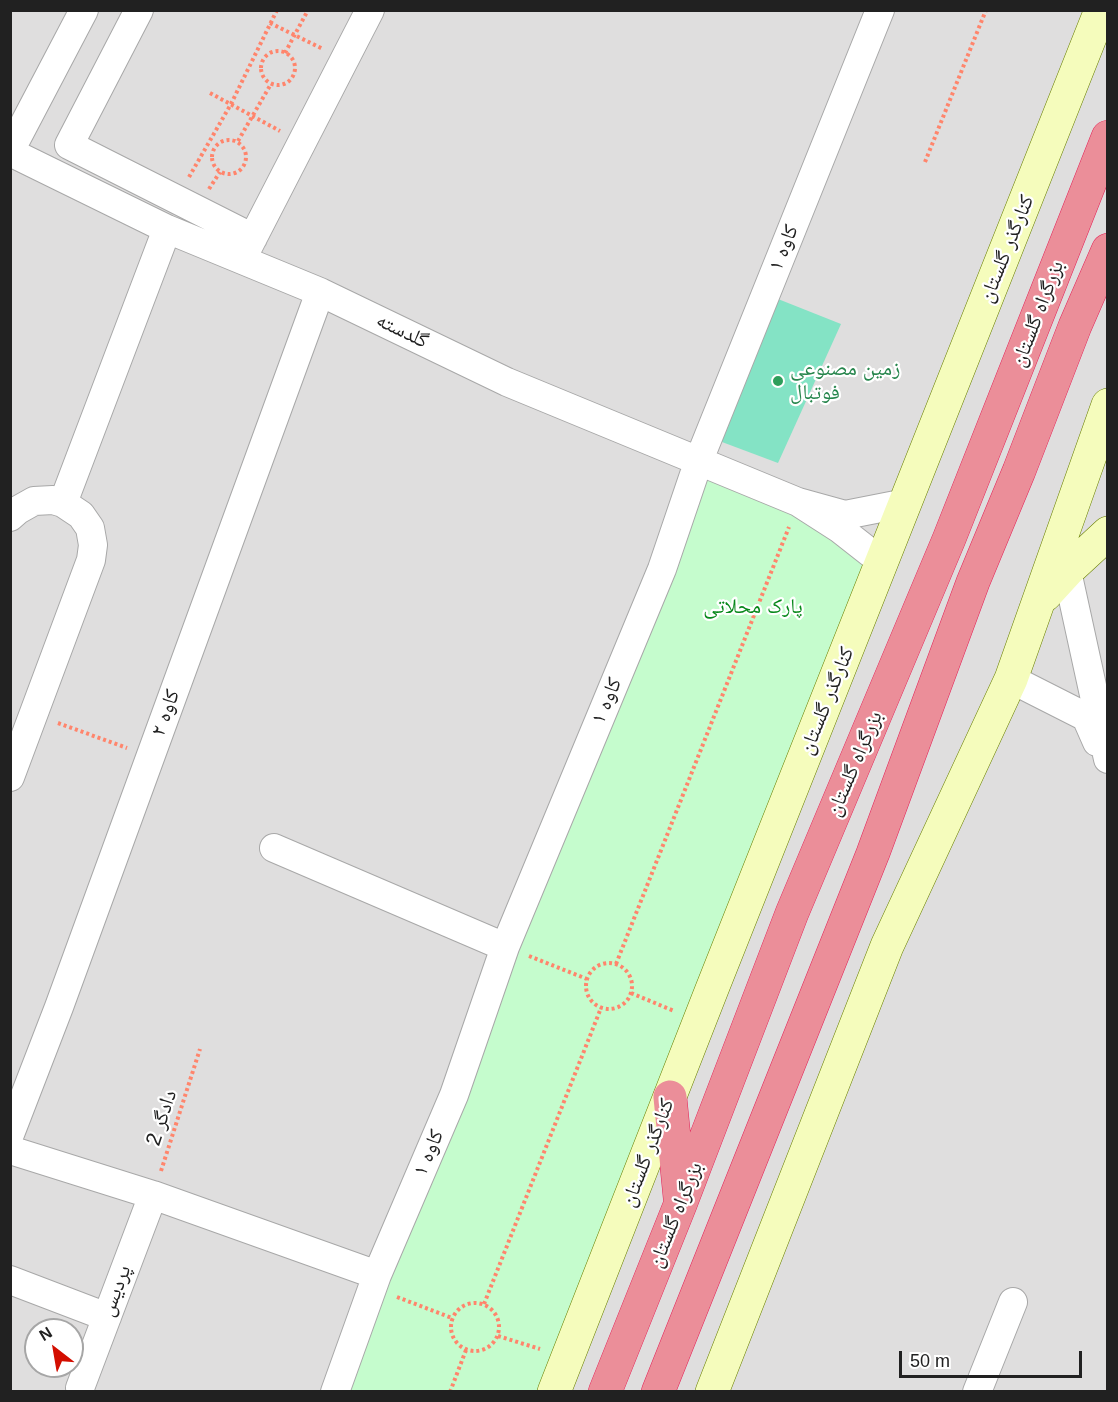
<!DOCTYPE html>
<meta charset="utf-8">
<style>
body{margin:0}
#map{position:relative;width:1118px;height:1402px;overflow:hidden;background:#f2efe8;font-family:Arial,sans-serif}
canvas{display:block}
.frame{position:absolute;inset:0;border:12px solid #212121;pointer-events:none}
.north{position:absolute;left:24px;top:1318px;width:60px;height:60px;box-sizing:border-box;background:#fff;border:2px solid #a6a6a6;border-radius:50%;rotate:329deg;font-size:16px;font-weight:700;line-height:24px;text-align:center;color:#212121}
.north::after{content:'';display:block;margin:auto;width:21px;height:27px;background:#d30e00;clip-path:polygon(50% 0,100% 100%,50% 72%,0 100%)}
.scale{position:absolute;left:899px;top:1351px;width:183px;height:27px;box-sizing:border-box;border:3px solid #212121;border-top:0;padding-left:8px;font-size:18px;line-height:21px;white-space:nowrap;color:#212121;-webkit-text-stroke:4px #fff;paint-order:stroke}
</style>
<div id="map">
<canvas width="1118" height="1402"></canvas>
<div class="frame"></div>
<div class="north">N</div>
<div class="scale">50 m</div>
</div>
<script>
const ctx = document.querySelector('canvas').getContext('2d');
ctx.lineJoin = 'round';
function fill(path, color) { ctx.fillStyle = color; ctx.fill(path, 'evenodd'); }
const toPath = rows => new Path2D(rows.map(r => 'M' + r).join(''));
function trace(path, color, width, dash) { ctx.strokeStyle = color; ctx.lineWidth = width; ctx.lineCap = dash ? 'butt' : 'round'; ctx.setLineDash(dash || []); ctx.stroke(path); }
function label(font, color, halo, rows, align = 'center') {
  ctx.font = font + ' Arial,"Noto Naskh Arabic",sans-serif'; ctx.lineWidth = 4.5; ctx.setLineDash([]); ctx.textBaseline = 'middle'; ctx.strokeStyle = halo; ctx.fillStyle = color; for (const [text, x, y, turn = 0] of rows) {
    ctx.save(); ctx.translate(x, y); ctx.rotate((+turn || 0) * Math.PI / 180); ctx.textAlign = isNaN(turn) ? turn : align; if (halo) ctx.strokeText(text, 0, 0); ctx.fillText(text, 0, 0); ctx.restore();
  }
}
fill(toPath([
 [10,11,1107,11,1107,1391,11,1391],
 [36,1330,72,1330,72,1366,36,1366]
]), '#dfdede');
fill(toPath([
 [699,460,882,562,554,1391,343,1392]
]), '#c5fccd');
fill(toPath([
 [778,299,841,324,778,463,714,439]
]), '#84e3c5');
const street = toPath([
 [139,10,69,145,253,238],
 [10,151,84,10],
 [10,152,167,229,320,292,507,382,798,502],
 [244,255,370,10],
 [63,503,167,229],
 [10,517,18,510,34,501,53,500,63,503,81,515,90,528,93,545,91,560,10,777],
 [1063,553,1108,759],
 [882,562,840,529,798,502,845,515,906,503],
 [1011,679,1086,717,1097,742],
 [274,848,505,947],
 [10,1134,59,1007,320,292],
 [10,1150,153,1195,377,1275],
 [10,1280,107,1317],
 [80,1388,153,1195],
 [335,1392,377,1275,454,1095,505,947,662,569,699,460,880,10],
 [977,1392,1013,1302]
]);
const secondary = toPath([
 [1045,595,1067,571,1108,533],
 [554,1392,712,989,1101,10],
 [712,1392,887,946,1011,679,1108,405]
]);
const highway = toPath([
 [670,1097,680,1198],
 [605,1392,680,1205,792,913,949,539,1108,137],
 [658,1392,873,853,973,582,1019,471,1075,326,1108,250]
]);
trace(street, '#a8a8a8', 30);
trace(secondary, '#6a8000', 34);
trace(highway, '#e32257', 34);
trace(toPath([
 [270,23,323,49],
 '261 68a17 17 0 1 1 34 0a17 17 0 1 1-34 0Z',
 [285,53,308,10],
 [210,93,280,131],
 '212 157a17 17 0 1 1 34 0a17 17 0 1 1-34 0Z',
 [238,141,271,84],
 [925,162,986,10],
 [189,177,231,104,277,10],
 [209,189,220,172],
 [58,723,127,748],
 [529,956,587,979],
 '586 986a23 23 0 1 1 46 0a23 23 0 1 1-46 0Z',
 [616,964,789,527],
 [631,993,674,1011],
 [161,1171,200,1049],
 [397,1297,452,1318],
 '451 1327a24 24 0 1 1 48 0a24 24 0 1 1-48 0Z',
 [484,1304,601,1008],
 [498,1336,540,1349],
 [450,1392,466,1350]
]), '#ff856c', 4, [3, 3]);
trace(street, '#fff', 28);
trace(secondary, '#f5fcbc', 33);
trace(highway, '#eb8e99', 33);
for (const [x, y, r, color] of [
 [778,381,6,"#2e9e5b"]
]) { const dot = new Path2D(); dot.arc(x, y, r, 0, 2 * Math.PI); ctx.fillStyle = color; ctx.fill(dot); trace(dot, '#fff', 2); }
label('21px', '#212121', '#fff', [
 ["کاوه ۱",784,248,-68],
 ["کنارگذر گلستان",1007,249,-68],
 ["بزرگراه گلستان",1038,314,-69],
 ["گلدسته",402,331,26],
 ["کاوه ۱",607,701,-67],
 ["کنارگذر گلستان",827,701,-68],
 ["کاوه ۲",166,713,-70],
 ["بزرگراه گلستان",855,764,-67],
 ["دادگر 2",162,1118,-72],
 ["کاوه ۱",429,1153,-67],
 ["کنارگذر گلستان",648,1153,-69],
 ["بزرگراه گلستان",676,1215,-68],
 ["پردیس",116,1291,-69]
]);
label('21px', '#27864d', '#fff', [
 ["زمین مصنوعی",790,369],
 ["فوتبال",790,393]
], 'left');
label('21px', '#07881a', '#fff', [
 ["پارک محلاتی",753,607]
]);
</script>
